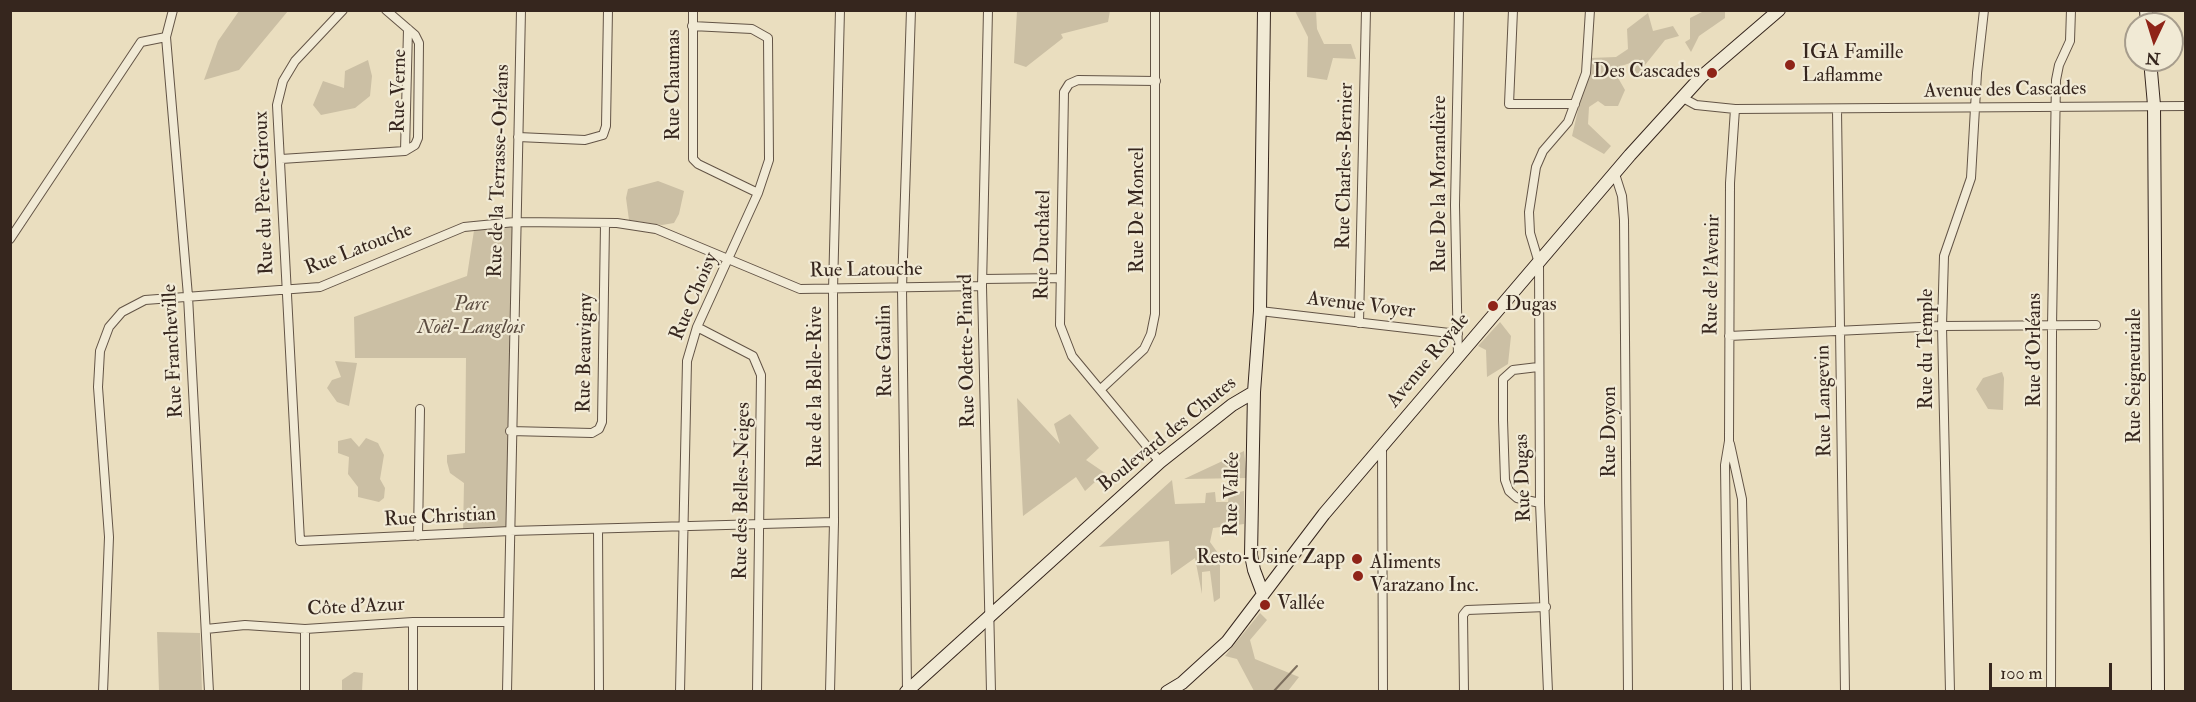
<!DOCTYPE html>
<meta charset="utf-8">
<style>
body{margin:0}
#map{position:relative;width:2196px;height:702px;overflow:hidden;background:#eadebf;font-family:"IM FELL Double Pica",serif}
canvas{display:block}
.frame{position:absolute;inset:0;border:12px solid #36261e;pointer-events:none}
.north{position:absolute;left:2124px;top:12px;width:60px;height:60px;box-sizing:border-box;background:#f1ead5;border:2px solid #a69c8c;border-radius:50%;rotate:184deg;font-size:16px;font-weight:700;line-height:24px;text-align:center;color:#36261e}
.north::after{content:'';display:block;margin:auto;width:21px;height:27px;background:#8f2418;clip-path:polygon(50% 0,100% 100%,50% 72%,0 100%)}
.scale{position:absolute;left:1989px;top:663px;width:123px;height:27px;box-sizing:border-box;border:3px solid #36261e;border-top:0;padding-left:8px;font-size:18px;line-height:21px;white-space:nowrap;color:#36261e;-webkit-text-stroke:4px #f1ead5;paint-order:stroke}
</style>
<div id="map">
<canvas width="2196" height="702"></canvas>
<div class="frame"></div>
<div class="north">N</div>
<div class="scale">100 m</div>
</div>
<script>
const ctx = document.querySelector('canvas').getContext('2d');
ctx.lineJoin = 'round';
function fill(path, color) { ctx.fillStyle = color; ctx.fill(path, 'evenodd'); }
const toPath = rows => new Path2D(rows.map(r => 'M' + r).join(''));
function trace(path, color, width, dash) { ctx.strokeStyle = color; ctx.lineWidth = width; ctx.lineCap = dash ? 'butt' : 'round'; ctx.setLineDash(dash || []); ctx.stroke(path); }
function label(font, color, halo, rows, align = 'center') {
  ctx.font = font + ' "IM FELL Double Pica",serif'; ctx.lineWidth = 4.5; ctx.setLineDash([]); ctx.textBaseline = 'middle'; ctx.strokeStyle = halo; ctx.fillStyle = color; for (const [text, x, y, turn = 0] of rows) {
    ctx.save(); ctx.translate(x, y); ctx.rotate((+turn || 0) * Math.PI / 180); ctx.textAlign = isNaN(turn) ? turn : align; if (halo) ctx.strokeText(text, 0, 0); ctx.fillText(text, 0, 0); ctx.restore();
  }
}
fill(toPath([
 [239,11,288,11,239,70,204,80,218,41],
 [1017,11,1017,10,1110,11,1108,22,1061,34,1063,38,1026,67,1014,63],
 [1295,11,1316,11,1317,29,1324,44,1351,44,1356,59,1333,58,1327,80,1307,77,1308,37],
 [1704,11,1725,11,1725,18,1699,36,1691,52,1685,42,1690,39,1690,18],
 [1648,13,1653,31,1673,26,1679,36,1665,40,1637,75,1630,63,1613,69,1625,90,1618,106,1605,106,1598,101,1589,107,1588,124,1611,146,1604,154,1572,136,1590,58,1616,57,1628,49,1627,29],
 [368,60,372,76,370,96,355,108,321,115,313,105,323,81,344,88,345,71],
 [658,181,684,191,679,214,674,223,662,225,629,220,626,198,628,189],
 [515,222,510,531,463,533,464,483,450,473,447,462,447,455,465,453,466,358,355,358,354,317,467,276,475,224],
 [1500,322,1511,336,1508,364,1487,377,1486,350,1478,346],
 [335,361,357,363,349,406,337,402,327,388,332,380,341,377],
 [2002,372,2004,378,2003,410,1988,409,1976,389,1983,378],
 [1017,398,1060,444,1054,424,1070,414,1099,448,1086,460,1105,473,1085,491,1076,477,1023,516],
 [351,438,359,447,366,438,378,443,384,455,380,479,385,488,384,498,379,502,358,497,358,487,348,474,349,457,338,453,338,441],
 [1244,451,1247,478,1184,479],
 [1172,480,1175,504,1205,503,1206,493,1215,492,1216,502,1228,502,1229,494,1244,491,1244,524,1213,528,1210,542,1220,556,1220,598,1214,602,1210,571,1202,572,1202,594,1195,558,1171,575,1169,541,1099,547],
 [1260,613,1267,620,1250,640,1255,659,1299,677,1288,691,1254,691,1237,659,1225,656],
 [157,632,200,633,202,691,159,691],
 [354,672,363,673,362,691,342,691,342,680]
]), '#cbbfa4');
trace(toPath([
 [1273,692,1297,666]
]), '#7d6f5e', 2);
const street = toPath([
 [173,10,166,37,188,296,209,692],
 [343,10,295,61,283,81,277,105,300,541,510,531,834,522],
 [693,10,693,159,698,164,758,193],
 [988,10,982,286,991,692],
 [1513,10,1509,104,1575,104],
 [1156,81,1078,80,1069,84,1064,92,1060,325,1072,356,1160,462],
 [1683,98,1696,105,1735,109,2186,106],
 [1837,110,1845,692],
 [518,137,585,140,603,135,606,126,608,10],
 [405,151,408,29],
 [281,159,405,151,415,145,418,138,419,43,415,35,386,10],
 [1615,174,1622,196,1624,220,1628,692],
 [10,239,141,42,166,37],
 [983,279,1060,278],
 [1260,311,1458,334],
 [1359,323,1366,10],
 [697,327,753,356,761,375,757,692],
 [1729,336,1942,326,2096,325],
 [1458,357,1455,205,1459,10],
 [1538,367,1513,370,1503,379,1503,420,1505,480,1509,491,1517,498,1540,503],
 [1101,389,1144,349,1151,334,1155,314,1155,10],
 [510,431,592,433,599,429,602,422,605,224],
 [1730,444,1742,499,1746,692],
 [1382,448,1383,692],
 [598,529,599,692],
 [418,536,420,409],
 [413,622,413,692],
 [206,629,245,625,305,629,413,622,508,622],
 [305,629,305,692],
 [907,690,902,288,911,10],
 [103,692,109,537,98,387,100,351,109,327,122,312,145,300,320,287,464,227,515,222,617,223,656,229,800,289,982,286],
 [507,692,521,10],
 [680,692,687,361,697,327,758,193,769,160,768,38,752,29,692,26],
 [830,692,834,522,833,290,840,10],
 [1464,692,1463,615,1467,610,1546,607],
 [1548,692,1540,503,1539,263,1530,233,1529,212,1536,167,1543,151,1568,122,1586,73,1590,10],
 [1728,692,1725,465,1729,441,1730,183,1735,109],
 [1950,692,1942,326,1944,256,1971,178,1977,73,1984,10],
 [2051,692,2052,327,2056,80,2059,65,2070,41,2071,10]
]);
const secondary = toPath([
 [2146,10,2147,24],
 [2150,60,2154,105,2158,692],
 [1263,594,1254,570,1251,555,1254,392,1260,311,1264,10],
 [906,692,1160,462,1232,405,1254,392],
 [1167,692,1182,683,1227,642,1324,514,1630,155,1701,77,1779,10]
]);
trace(street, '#635446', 10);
trace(secondary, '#36261e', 14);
trace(street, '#f1ead5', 8);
trace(secondary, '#f1ead5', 12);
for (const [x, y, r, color] of [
 [1790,65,6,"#8f2418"],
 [1712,73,6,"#8f2418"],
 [1493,306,6,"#8f2418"],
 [1357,559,6,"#8f2418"],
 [1358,576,6,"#8f2418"],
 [1265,605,6,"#8f2418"]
]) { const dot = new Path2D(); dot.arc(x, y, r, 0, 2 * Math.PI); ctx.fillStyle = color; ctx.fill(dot); trace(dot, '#f1ead5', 2); }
label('20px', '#36261e', '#f1ead5', [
 ["IGA Famille",1802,54],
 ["Laflamme",1802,77],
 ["Des Cascades",1700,73,"right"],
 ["Dugas",1505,306],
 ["Resto-Usine Zapp",1345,559,"right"],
 ["Aliments",1370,564],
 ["Varazano Inc.",1370,587],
 ["Vallée",1277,605]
], 'left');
label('20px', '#36261e', '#f1ead5', [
 ["Rue Chaumas",675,85,-90],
 ["Rue Verne",400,91,-89],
 ["Avenue des Cascades",2005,91,-1],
 ["Rue Charles-Bernier",1346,166,-89],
 ["Rue de la Terrasse-Orléans",500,171,-88],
 ["Rue De la Morandière",1441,184,-90],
 ["Rue du Père-Giroux",265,193,-92],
 ["Rue De Moncel",1139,210,-90],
 ["Rue Duchâtel",1044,245,-89],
 ["Rue Latouche",359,250,-21],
 ["Rue Latouche",866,271,-1],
 ["Rue de l'Avenir",1713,275,-89],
 ["Rue Choisy",695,297,-67],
 ["Avenue Voyer",1361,306,7],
 ["Rue du Temple",1928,349,-90],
 ["Rue d'Orléans",2036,350,-90],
 ["Rue Francheville",174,351,-93],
 ["Rue Gaulin",886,351,-91],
 ["Rue Odette-Pinard",968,351,-91],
 ["Rue Beauvigny",586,353,-89],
 ["Avenue Royale",1429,361,-50],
 ["Rue Seigneuriale",2136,376,-90],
 ["Rue de la Belle-Rive",817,387,-90],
 ["Rue Langevin",1825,401,-91],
 ["Rue Doyon",1611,432,-90],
 ["Boulevard des Chutes",1168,435,-39],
 ["Rue Dugas",1524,478,-92],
 ["Rue des Belles-Neiges",743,491,-89],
 ["Rue Vallée",1233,494,-89],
 ["Rue Christian",440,518,-3],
 ["Côte d'Azur",356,608,-3]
]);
label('italic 20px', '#5b4c40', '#f1ead5', [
 ["Parc",471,306],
 ["Noël-Langlois",471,329]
]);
</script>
